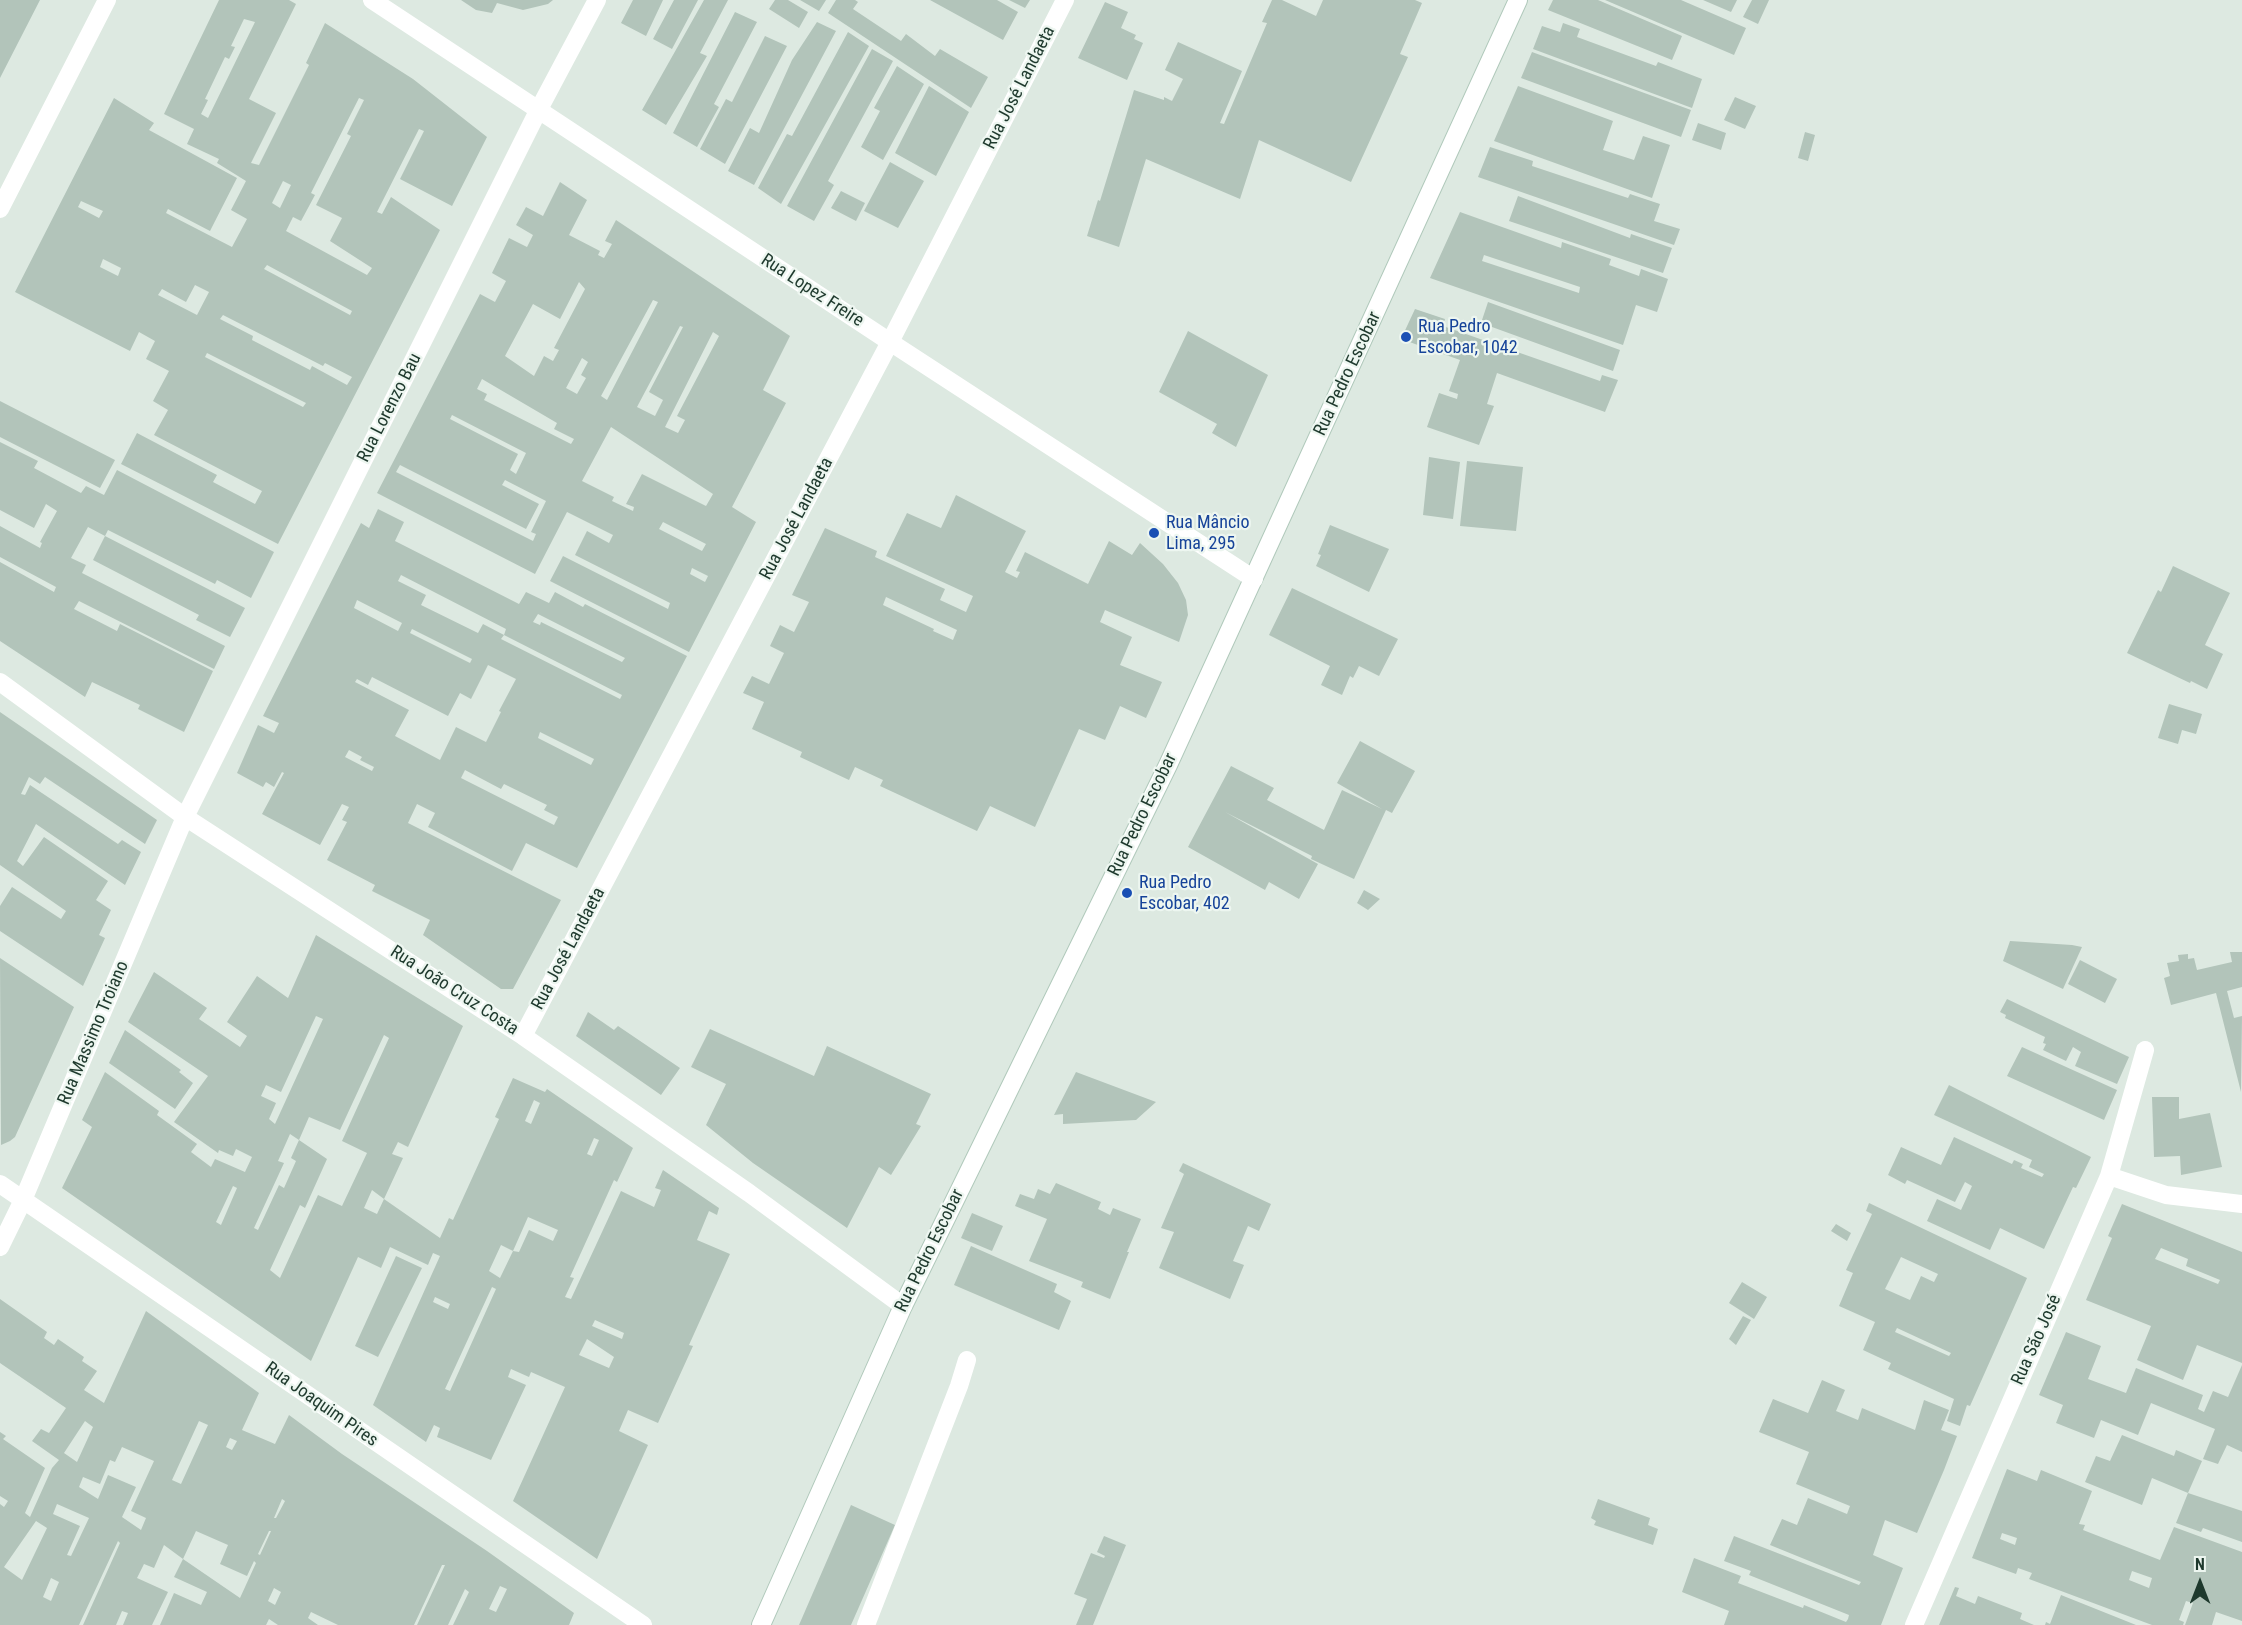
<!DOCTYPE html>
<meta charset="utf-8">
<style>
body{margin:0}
#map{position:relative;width:2242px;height:1625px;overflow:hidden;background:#dde9e1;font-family:"Roboto Condensed",sans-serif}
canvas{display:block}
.north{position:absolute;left:2170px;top:1553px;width:60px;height:60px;-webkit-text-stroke:4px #edf6f0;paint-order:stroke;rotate:0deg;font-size:16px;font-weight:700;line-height:24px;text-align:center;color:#1e392d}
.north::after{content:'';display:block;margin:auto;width:21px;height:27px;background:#1e392d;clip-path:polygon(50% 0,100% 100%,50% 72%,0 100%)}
</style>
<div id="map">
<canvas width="2242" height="1625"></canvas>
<div class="north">N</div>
</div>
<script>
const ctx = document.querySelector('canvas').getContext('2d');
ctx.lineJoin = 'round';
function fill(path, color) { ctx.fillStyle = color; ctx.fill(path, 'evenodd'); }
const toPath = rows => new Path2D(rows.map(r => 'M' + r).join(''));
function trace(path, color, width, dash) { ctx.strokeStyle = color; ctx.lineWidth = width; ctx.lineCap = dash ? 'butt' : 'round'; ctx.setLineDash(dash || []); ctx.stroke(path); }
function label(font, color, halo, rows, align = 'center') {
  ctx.font = font + ' "Roboto Condensed",sans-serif'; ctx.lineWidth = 4.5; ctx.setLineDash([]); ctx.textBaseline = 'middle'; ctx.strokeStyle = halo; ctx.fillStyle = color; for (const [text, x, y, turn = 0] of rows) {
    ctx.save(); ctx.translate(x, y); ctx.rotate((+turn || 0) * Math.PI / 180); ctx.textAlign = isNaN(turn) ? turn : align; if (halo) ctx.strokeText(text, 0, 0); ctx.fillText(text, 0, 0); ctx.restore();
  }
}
fill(toPath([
 [0,0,40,0,0,78],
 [219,0,289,0,296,4,249,99,276,113,251,163,259,165,309,65,306,63,325,23,413,79,487,137,452,206,400,179,424,131,419,129,377,212,382,214,391,197,440,230,278,544,121,464,137,433,217,475,213,482,255,504,262,491,154,435,168,410,153,401,169,371,146,359,155,341,139,332,130,351,15,292,114,98,154,123,149,130,237,178,210,231,168,209,166,213,232,247,247,219,231,210,246,181,217,163,219,159,187,144,194,129,164,114],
 [244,19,255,22,208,118,201,114,208,100,205,99,225,57,229,59,235,47,231,46],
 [359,98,364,100,347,134,351,136,316,205,342,218,330,241,372,268,367,275,286,231,293,217,301,221,315,195,311,193],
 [283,181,291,185,280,208,272,203],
 [81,201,103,211,99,218,78,207],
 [103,259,121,268,118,276,100,267],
 [267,265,352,311,350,315,264,269],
 [195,285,209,292,197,315,158,295,162,289,186,302],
 [223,315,323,366,325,363,352,377,347,385,312,366,310,370,252,340,253,336,220,319],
 [207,353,306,403,303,407,205,357],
 [461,0,553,0,548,4,523,10,497,3,492,13,476,10],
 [633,0,663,0,646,36,621,23],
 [674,0,698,0,672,49,653,39],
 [704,0,728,0,700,53,707,56,666,125,642,110],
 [775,0,788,0,808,12,799,28,769,9],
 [800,0,826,0,819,11],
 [836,0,855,0,858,2,853,9,901,41,906,34,935,56,940,49,988,77,971,108,828,13],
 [930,0,997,0,1018,12,1003,40],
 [1009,0,1030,0,1025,8],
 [1272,0,1282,0,1316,16,1323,0,1415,0,1422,3,1400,54,1408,57,1351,182,1259,140,1240,199,1146,159,1119,247,1087,236,1098,200,1100,201,1134,90,1164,100,1164,97,1172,101,1183,79,1165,70,1178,42,1242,71,1220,123,1224,124,1267,23,1262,22],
 [1553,0,1598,0,1682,36,1672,60,1548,10],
 [1605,0,1681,0,1746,28,1734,55],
 [1703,0,1737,0,1731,12],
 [1752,0,1769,0,1758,24,1743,17],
 [1105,2,1128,12,1121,28,1136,35,1134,39,1143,43,1127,80,1078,58],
 [735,12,757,22,714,104,719,107,697,147,673,133],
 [817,22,836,31,754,185,728,171,750,128,759,133,792,60],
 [1563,23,1580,29,1577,37,1656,66,1658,62,1702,79,1692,108,1533,49,1542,26,1560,32],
 [848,32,869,46,781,204,758,188,787,134,792,136],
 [765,36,787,46,725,164,700,149,726,99,732,102],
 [872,49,893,61,828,181,834,185,814,221,787,206],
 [1532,52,1691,110,1681,137,1521,78],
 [897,66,924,84,883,160,861,147,880,111,874,108],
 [929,86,969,112,936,176,895,153],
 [1518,86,1613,121,1603,150,1634,160,1643,136,1670,145,1652,198,1494,141],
 [1735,97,1756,106,1745,129,1724,120],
 [1698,123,1726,133,1721,150,1692,140],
 [1805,132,1815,135,1808,161,1798,158],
 [1490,147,1533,161,1532,166,1628,198,1630,194,1660,204,1654,221,1680,229,1674,245,1478,177],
 [890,162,924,181,898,228,864,211],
 [560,182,587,200,569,235,600,251,598,255,604,258,612,244,605,241,616,220,790,336,763,390,786,403,732,507,756,522,689,652,550,581,563,556,668,609,670,603,575,555,587,531,609,543,613,535,567,512,535,574,377,493,480,294,495,302,506,281,492,273,509,238,527,247,533,235,516,225,526,207,543,216],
 [579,282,585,289,554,348,559,350,553,361,544,356,534,376,505,356,533,304,560,319],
 [653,300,658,302,607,400,601,396],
 [680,326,683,327,649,392,663,400,655,416,637,407],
 [713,332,719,336,677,416,685,420,678,433,665,427],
 [582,358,588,362,581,375,586,378,577,394,566,388],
 [482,379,557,423,554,429,574,439,571,444,484,400,487,394,477,389],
 [452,415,526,453,516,474,510,470,518,454,450,419],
 [611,427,713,494,706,506,642,474,626,504,634,507,633,511,612,501,614,497,582,481],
 [400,465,526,529,539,504,502,485,505,480,546,501,531,532,536,534,533,541,396,472],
 [663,522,706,544,702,551,659,529],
 [692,568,708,576,705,582,690,574],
 [841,191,865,203,856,221,831,208],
 [1518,196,1630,238,1631,234,1672,248,1663,273,1509,221],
 [1460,212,1561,248,1562,242,1611,259,1609,265,1639,276,1641,269,1668,279,1657,312,1636,305,1623,345,1430,278],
 [1484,255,1580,287,1579,293,1482,261],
 [1488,302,1620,350,1613,371,1481,323],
 [1415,309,1445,319,1443,326,1600,381,1602,375,1618,380,1605,412,1497,373,1487,404,1494,406,1479,445,1427,427,1439,393,1457,399,1458,394,1449,391,1460,360,1401,339],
 [1188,331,1268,375,1236,447,1212,433,1217,424,1159,392],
 [0,401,115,460,100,488,0,437],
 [0,442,38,461,34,468,81,493,86,486,104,495,117,470,274,552,251,598,217,580,215,584,108,530,105,536,88,527,71,558,86,565,82,573,225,646,214,669,79,601,74,609,117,631,120,624,213,671,184,732,138,709,140,705,92,682,85,697,0,641,0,562,54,592,56,587,0,557,0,526,40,548,42,543,40,542,57,511,46,504,34,528,0,510],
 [1429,457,1460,462,1453,519,1423,515],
 [1467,461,1523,467,1516,531,1460,526],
 [956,495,1026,531,1005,572,1017,578,1020,572,1016,571,1025,552,1088,584,1109,541,1132,555,1140,543,1163,564,1178,583,1186,600,1188,615,1179,642,1105,610,1100,622,1132,637,1120,665,1162,682,1146,718,1120,706,1105,740,1079,729,1035,827,990,806,977,831,880,786,883,780,855,767,849,780,800,757,802,752,752,729,764,702,743,693,752,676,769,684,784,653,770,646,780,625,794,632,809,602,792,595,825,528,877,551,875,557,945,589,940,600,966,612,973,596,886,556,907,513,941,528],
 [886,597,957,630,953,640,933,631,934,629,883,605],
 [378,509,404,522,395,541,519,604,526,592,549,603,555,592,583,607,585,604,687,656,577,868,526,843,512,871,428,827,435,813,417,804,408,823,561,900,513,989,501,989,423,935,430,920,372,891,375,885,327,860,347,822,342,820,349,807,342,804,320,845,262,814,284,773,282,772,274,787,266,782,263,787,237,773,258,725,274,733,279,723,263,716,361,523,369,528],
 [401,575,506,629,504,635,483,624,478,633,421,605,426,595,398,581],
 [357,600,402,623,398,631,354,608],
 [538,614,625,658,622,662,541,622,540,625,533,622],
 [412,629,472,659,470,663,410,633],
 [504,635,622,695,620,699,501,639],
 [488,665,516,679,499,711,501,712,486,742,456,727,440,760,395,736,409,710,355,682,357,679,368,685,372,677,448,716,460,693,471,699],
 [540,732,594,759,591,765,538,738],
 [349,750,362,757,360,760,374,767,372,771,345,757],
 [465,770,501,789,504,784,547,805,544,810,558,817,554,825,461,778],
 [1330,525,1389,549,1369,592,1316,566,1321,555,1318,554],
 [105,536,245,608,230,637,196,620,199,615,93,560],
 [2173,566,2230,593,2205,645,2223,654,2207,689,2191,681,2190,683,2127,653,2158,590,2161,592],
 [1292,588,1398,639,1379,676,1359,666,1353,678,1350,676,1342,695,1321,685,1330,666,1269,635],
 [2169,704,2202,714,2196,734,2182,730,2178,744,2158,738],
 [0,712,157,820,145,844,45,777,40,784,29,777,21,794,25,795,30,785,118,844,122,840,141,852,125,885,36,824,17,861,23,866,44,837,108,881,96,900,111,910,99,935,105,938,83,986,0,931,0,906,12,887,61,919,66,911,0,865],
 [1360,741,1415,771,1392,813,1386,810,1354,879,1311,859,1312,856,1225,812,1318,864,1299,899,1269,882,1265,890,1188,847,1231,766,1274,788,1267,800,1324,830,1342,790,1382,809,1337,783],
 [1364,890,1380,899,1368,910,1357,903],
 [316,935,463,1026,408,1147,398,1142,392,1154,403,1158,384,1199,372,1190,364,1208,377,1214,384,1199,440,1238,449,1218,453,1220,499,1119,495,1117,513,1078,545,1092,547,1089,633,1148,617,1182,614,1180,570,1277,574,1278,565,1297,571,1299,621,1191,654,1207,661,1190,655,1188,663,1170,719,1208,717,1215,709,1211,697,1240,730,1254,689,1345,693,1346,658,1423,628,1410,619,1431,648,1445,597,1559,513,1501,565,1387,531,1372,529,1377,511,1369,508,1377,526,1385,491,1460,437,1437,440,1428,434,1425,426,1442,373,1405,440,1256,433,1253,428,1265,390,1247,381,1268,358,1257,311,1361,62,1188,92,1127,82,1120,105,1072,159,1111,157,1115,197,1144,191,1152,211,1167,215,1159,245,1172,252,1157,236,1149,233,1156,219,1150,218,1153,174,1122,208,1076,128,1022,154,972,207,1008,199,1019,240,1047,247,1036,227,1022,257,976,288,998],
 [316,1016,323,1019,275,1124,269,1119,276,1103,261,1096,266,1085,281,1092],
 [384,1035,389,1038,342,1141,367,1153,342,1206,318,1195,280,1278,270,1270,300,1205,305,1208,327,1159,299,1140,291,1158,296,1161,284,1188,279,1185,258,1230,254,1228,284,1163,278,1161,290,1134,299,1140,309,1117,340,1130],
 [534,1100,540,1103,531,1124,525,1121],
 [594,1138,599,1140,592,1156,587,1154],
 [233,1186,237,1188,221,1225,216,1222],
 [528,1217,558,1230,553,1241,529,1230,519,1252,513,1251,500,1278,489,1271,501,1245,513,1251],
 [492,1287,496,1289,450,1391,445,1389],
 [435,1297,450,1304,448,1309,433,1302],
 [595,1320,624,1333,622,1339,592,1326],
 [587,1339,614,1357,609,1368,579,1355],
 [2010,941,2072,945,2082,947,2063,989,2003,961],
 [2230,952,2242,952,2242,987,2227,991,2234,1018,2242,1016,2241,1092,2216,993,2171,1005,2164,978,2170,976,2167,963,2179,961,2178,955,2188,954,2188,959,2194,958,2197,970,2232,962],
 [0,958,74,1007,15,1137,10,1141,1,1145],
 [2080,960,2117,979,2105,1003,2068,984],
 [2007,999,2129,1057,2117,1084,2075,1066,2081,1052,2073,1047,2066,1061,2043,1050,2046,1044,2043,1043,2045,1037,2005,1018,2006,1015,2000,1012],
 [588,1012,614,1030,618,1026,680,1068,661,1095,576,1036],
 [710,1029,814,1076,827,1046,931,1094,916,1124,921,1126,891,1175,879,1167,847,1228,753,1163,706,1125,726,1084,691,1067],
 [125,1030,181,1070,179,1072,193,1083,175,1109,109,1063],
 [2022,1047,2117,1090,2104,1120,2007,1076],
 [1076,1072,1156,1102,1136,1120,1063,1124,1063,1114,1054,1115],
 [1949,1085,2091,1157,2076,1188,2073,1187,2044,1249,2000,1228,1990,1250,1927,1221,1937,1199,1961,1210,1972,1186,1965,1182,1955,1202,1907,1180,1905,1184,1888,1175,1901,1147,1941,1165,1954,1137,2012,1164,2014,1160,2023,1164,2021,1168,2042,1177,2044,1174,2029,1167,2032,1160,1934,1115],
 [2152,1097,2179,1097,2179,1119,2210,1113,2222,1167,2181,1175,2180,1156,2154,1157],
 [1183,1163,1271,1204,1259,1231,1248,1226,1233,1261,1244,1265,1230,1299,1159,1268,1174,1232,1161,1228,1184,1174,1179,1171],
 [1056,1183,1101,1202,1098,1209,1110,1215,1113,1208,1141,1219,1127,1252,1129,1252,1110,1299,1081,1287,1083,1282,1029,1261,1047,1219,1015,1206,1020,1194,1034,1199,1038,1189,1050,1194],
 [1869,1203,2027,1278,1970,1406,1967,1405,1960,1426,1947,1421,1954,1399,1888,1369,1891,1363,1863,1350,1875,1322,1839,1306,1853,1273,1846,1270,1872,1214,1866,1211],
 [1901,1257,1938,1274,1934,1282,1921,1276,1910,1300,1885,1289],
 [1897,1328,1951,1353,1949,1356,1895,1332],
 [2122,1204,2242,1252,2242,1363,2197,1345,2183,1380,2137,1360,2151,1326,2086,1300,2112,1238,2108,1236],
 [2161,1248,2188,1259,2186,1266,2220,1280,2218,1284,2155,1259],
 [972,1213,1003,1226,992,1251,961,1238],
 [1836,1224,1851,1233,1847,1241,1831,1231],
 [971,1246,1057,1284,1054,1292,1071,1301,1059,1330,954,1285],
 [396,1256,422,1268,378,1357,355,1346],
 [1742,1282,1767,1297,1754,1319,1729,1303],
 [0,1299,47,1332,44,1338,54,1345,58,1339,84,1357,82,1361,97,1371,84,1390,104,1403,146,1311,259,1393,242,1430,275,1444,289,1415,342,1454,487,1551,574,1613,569,1625,453,1625,469,1592,465,1589,448,1625,417,1625,445,1565,442,1565,414,1625,338,1625,311,1612,308,1618,318,1625,278,1625,269,1619,266,1625,160,1625,174,1593,201,1605,207,1592,174,1577,183,1559,240,1598,256,1563,254,1561,247,1576,220,1564,228,1545,196,1531,183,1559,164,1545,154,1568,144,1564,137,1578,168,1592,152,1625,123,1625,128,1613,122,1611,116,1625,83,1625,120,1543,118,1541,79,1625,0,1625,0,1504,4,1507,8,1501,0,1496,0,1432,6,1436,3,1439,45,1468,25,1513,30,1517,52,1468,59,1460,32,1441,41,1429,49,1433,66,1408,0,1363],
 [85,1421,93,1427,77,1462,64,1453],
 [199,1421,208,1425,181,1484,172,1480],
 [230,1438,237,1441,232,1450,226,1447],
 [122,1447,154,1461,131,1511,146,1518,141,1530,122,1517,136,1487,108,1475,98,1499,79,1487,83,1477,100,1484,110,1460,115,1462],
 [282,1499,285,1501,276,1518,274,1518],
 [57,1504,89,1518,71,1556,67,1555,80,1526,53,1514],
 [36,1521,47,1528,22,1580,4,1567],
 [269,1531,271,1531,260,1555,258,1554],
 [51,1578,59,1582,51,1601,43,1597],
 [500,1586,507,1589,496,1612,489,1609],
 [274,1588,281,1592,275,1605,268,1601],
 [1743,1316,1751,1320,1736,1345,1729,1339],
 [2066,1332,2101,1346,2088,1379,2126,1393,2136,1368,2203,1395,2198,1409,2204,1412,2213,1391,2228,1397,2242,1365,2242,1452,2227,1445,2218,1464,2203,1459,2215,1429,2151,1403,2138,1435,2101,1420,2094,1438,2056,1423,2063,1405,2039,1395],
 [1822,1380,1845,1390,1836,1411,1858,1420,1862,1408,1915,1430,1924,1400,1949,1410,1941,1430,1957,1436,1944,1470,1917,1533,1885,1520,1873,1555,1903,1568,1881,1625,1724,1625,1729,1611,1682,1592,1694,1558,1741,1576,1738,1583,1803,1608,1804,1605,1846,1622,1848,1619,1849,1615,1749,1575,1751,1571,1724,1561,1734,1536,1859,1585,1861,1582,1770,1545,1782,1519,1797,1525,1808,1498,1847,1514,1850,1506,1796,1484,1809,1452,1759,1432,1773,1399,1808,1413],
 [2122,1435,2174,1456,2176,1450,2202,1461,2188,1493,2242,1511,2242,1542,2203,1528,2201,1532,2176,1523,2188,1493,2152,1478,2142,1505,2085,1482,2096,1456,2110,1461],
 [2007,1469,2037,1481,2041,1470,2092,1491,2079,1524,2085,1525,2083,1530,2160,1560,2174,1527,2242,1552,2242,1621,2216,1612,2212,1625,2185,1625,2193,1603,2186,1601,2179,1620,2184,1622,2183,1625,2152,1625,2029,1579,2032,1573,2018,1568,2016,1574,1972,1558],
 [2002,1533,2017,1538,2015,1545,2000,1539],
 [2132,1571,2152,1578,2149,1588,2129,1580],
 [1598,1499,1650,1518,1648,1525,1658,1529,1653,1545,1594,1525,1596,1521,1591,1518],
 [851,1505,895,1525,851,1625,799,1625],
 [1104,1536,1126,1545,1093,1625,1076,1625,1087,1599,1074,1594,1091,1553,1104,1558,1105,1556,1097,1552],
 [1955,1587,1959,1588,1956,1596,1975,1604,1978,1596,2022,1613,2020,1619,2034,1625,1939,1625],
 [2061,1595,2136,1625,2045,1625,2046,1622,2050,1624]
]), '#b2c4ba');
const secondary = toPath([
 [761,1625,903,1306,1168,765,1518,0]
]);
trace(secondary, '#b0c9bb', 20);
trace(toPath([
 [866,1625,959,1386,967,1360]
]), '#fff', 18);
trace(toPath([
 [372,0,890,342,1254,579],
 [0,209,107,0],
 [0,682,185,817,523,1036,749,1193,903,1306],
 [523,1036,890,342,1065,0],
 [2109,1176,2166,1195,2242,1204],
 [0,1184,643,1625],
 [0,1247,23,1200,185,817,538,111,597,0],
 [1914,1625,2109,1176,2145,1050]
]), '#fff', 18);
trace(secondary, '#fff', 18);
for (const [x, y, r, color] of [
 [1406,337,6,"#1a4fb4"],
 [1154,533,6,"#1a4fb4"],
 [1127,893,6,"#1a4fb4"]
]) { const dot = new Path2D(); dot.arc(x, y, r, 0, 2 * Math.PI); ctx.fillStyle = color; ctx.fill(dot); trace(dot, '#edf6f0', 2); }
label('18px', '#1e392d', '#edf6f0', [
 ["Rua José Landaeta",1020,88,-63],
 ["Rua Lopez Freire",812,291,33],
 ["Rua Pedro Escobar",1348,374,-65],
 ["Rua Lorenzo Bau",390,408,-63],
 ["Rua José Landaeta",797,519,-62],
 ["Rua Pedro Escobar",1143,815,-64],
 ["Rua José Landaeta",569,949,-62],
 ["Rua João Cruz Costa",454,991,33],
 ["Rua Massimo Troiano",94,1033,-67],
 ["Rua Pedro Escobar",930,1251,-64],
 ["Rua São José",2037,1340,-66],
 ["Rua Joaquim Pires",321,1405,35]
]);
label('18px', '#164399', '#edf6f0', [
 ["Rua Pedro",1418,327],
 ["Escobar, 1042",1418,348],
 ["Rua Mâncio",1166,523],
 ["Lima, 295",1166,544],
 ["Rua Pedro",1139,883],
 ["Escobar, 402",1139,904]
], 'left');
</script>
